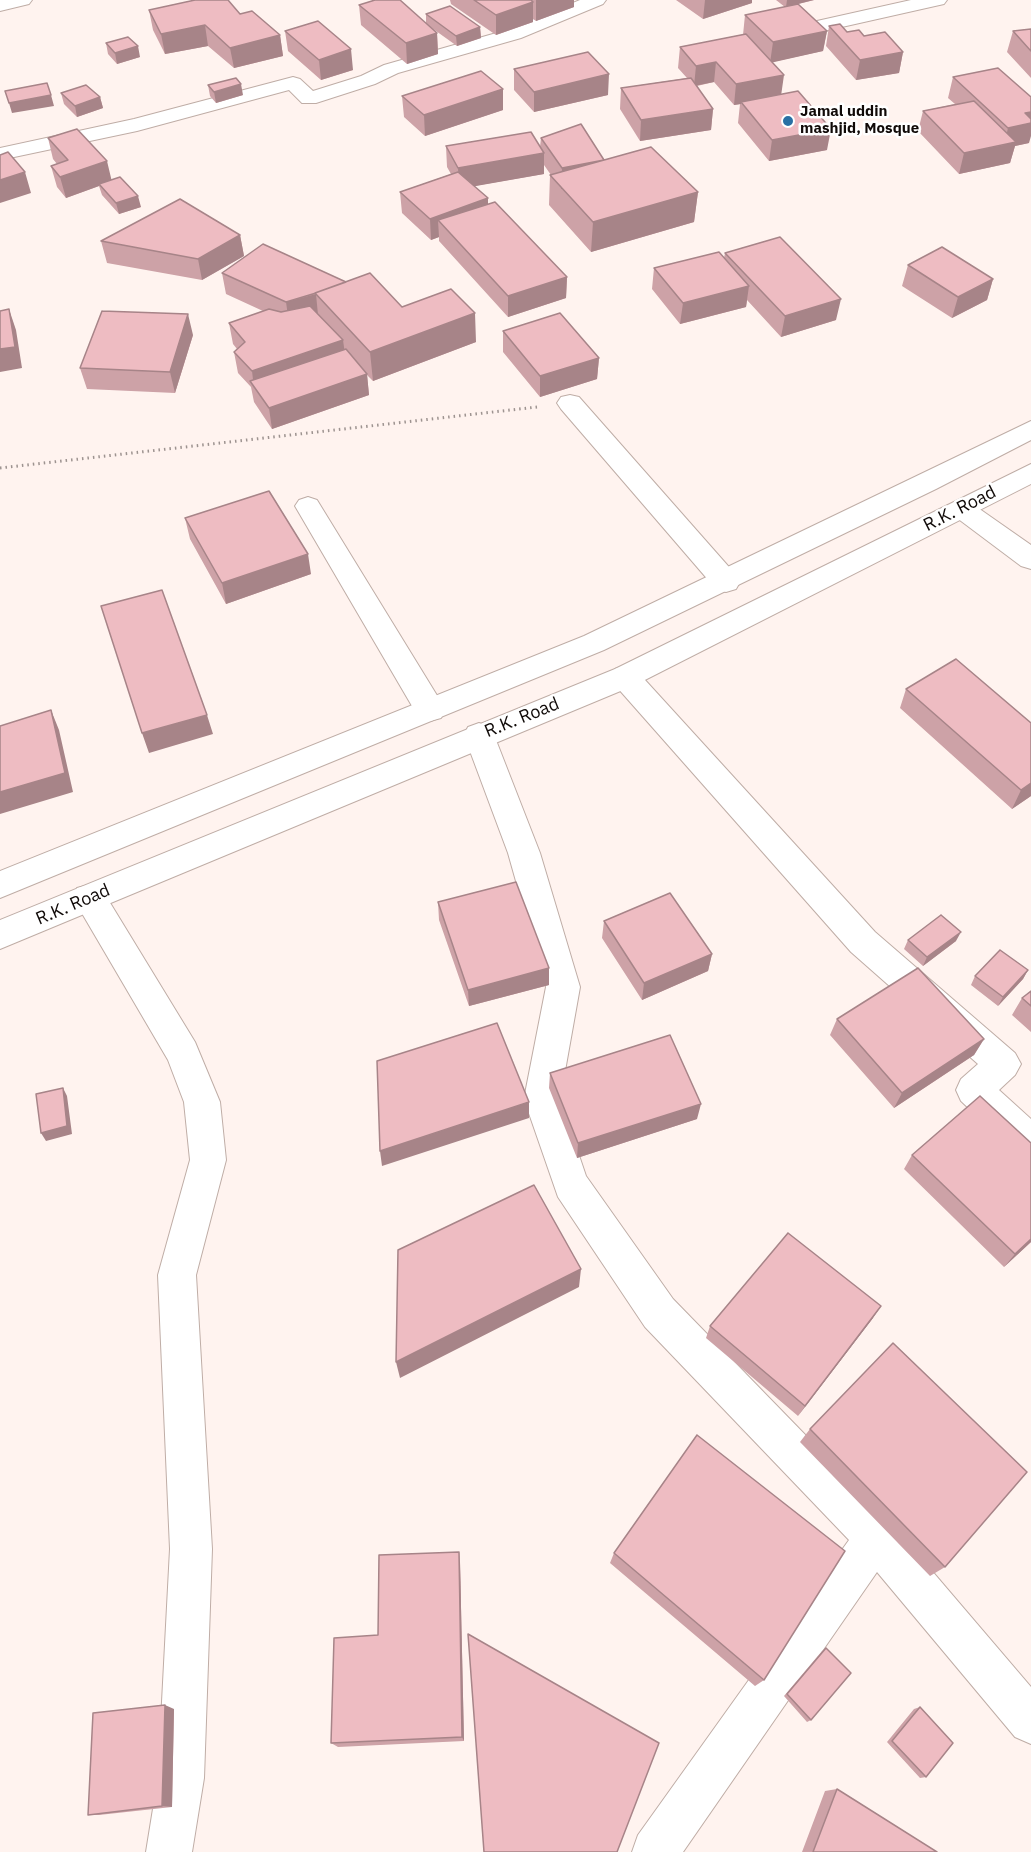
<!DOCTYPE html>
<style>
body{margin:0}
canvas{display:block;background:#fff3ef}
</style>
<canvas width="1031" height="1852"></canvas>
<script>
const ctx = document.querySelector('canvas').getContext('2d');
ctx.lineJoin = 'round';
const toPath = rows => new Path2D(rows.map(r => 'M' + r).join(''));
function trace(path, color, width, dash) { ctx.strokeStyle = color; ctx.lineWidth = width; ctx.lineCap = dash ? 'butt' : 'round'; ctx.setLineDash(dash || []); ctx.stroke(path); }
function fill(path, color) { ctx.fillStyle = color; ctx.fill(path, 'evenodd'); }
function label(font, color, halo, rows, align = 'center') {
  ctx.font = font + ' "IBM Plex Sans",sans-serif'; ctx.lineWidth = 5; ctx.setLineDash([]); ctx.textBaseline = 'middle'; ctx.strokeStyle = halo; ctx.fillStyle = color; for (const [text, x, y, turn = 0] of rows) {
    ctx.save(); ctx.translate(x, y); ctx.rotate((+turn || 0) * Math.PI / 180); ctx.textAlign = isNaN(turn) ? turn : align; if (halo) ctx.strokeText(text, 0, 0); ctx.fillText(text, 0, 0); ctx.restore();
  }
}
const street = toPath([
 [0,0,32,0,29,4,0,11,0,0],
 [580,0,606,0,603,4,521,38,398,73,375,84,316,103,302,103,289,90,137,131,0,160,0,148,134,119,293,77,300,79,313,91,361,76,384,65,507,30,580,0],
 [911,0,947,0,944,4,824,31,814,25,817,21,911,0],
 [570,395,579,397,736,575,740,582,736,589,726,592,716,589,561,409,557,403,561,397,570,395],
 [308,497,317,500,441,702,445,710,441,718,430,721,419,718,295,506,299,500,308,497],
 [962,500,971,503,1031,545,1031,569,1021,566,953,515,949,509,953,503,962,500],
 [625,666,635,669,875,932,1015,1053,1021,1064,1015,1075,999,1090,1031,1119,1031,1160,1018,1155,961,1101,956,1090,961,1079,978,1064,851,952,615,685,610,677,615,669,625,666],
 [479,723,490,727,494,735,540,853,580,987,560,1099,586,1176,673,1299,891,1523,1031,1687,1031,1744,1015,1737,877,1572,683,1852,632,1852,638,1835,849,1540,645,1327,558,1197,524,1099,546,987,508,853,464,735,468,727,479,723],
 [89,885,101,888,195,1042,220,1102,226,1160,196,1275,212,1549,204,1778,192,1852,146,1852,158,1778,170,1549,158,1275,190,1160,184,1102,168,1060,73,898,77,888,89,885]
]);
const highway = toPath([
 [1031,421,1031,440,936,489,604,650,0,898,0,871,584,636,1031,421],
 [1031,464,1031,484,635,685,0,949,0,920,615,669,1031,464]
]);
trace(street, '#bfada6', 2);
trace(highway, '#bfada6', 2);
trace(toPath([
 [0,468,537,407]
]), '#9d9390', 3, [1.5, 4]);
fill(street, '#fff');
fill(highway, '#fff');
fill(toPath([
 [450,0,574,0,574,7,536,21,533,19,533,22,496,35,451,4],
 [676,0,752,0,752,3,703,19],
 [776,0,814,0,798,4,827,31,823,51,772,62,781,94,827,150,769,161,738,123,740,104,734,105,714,82,697,86,713,109,711,130,640,141,620,109,621,88,687,78,678,68,680,47,743,35,745,15,785,7],
 [359,5,426,24,426,14,480,27,481,38,457,46,429,26,437,33,438,54,407,64,361,25],
 [149,10,240,14,280,35,283,56,234,68,208,46,165,54,153,30],
 [829,26,847,32,864,36,903,52,899,73,856,80,826,46],
 [1031,29,1031,78,1007,52,1013,31],
 [285,31,353,70,321,80,288,51],
 [106,43,140,57,117,64,108,54],
 [514,69,608,95,534,112,514,90],
 [953,77,1029,143,1015,146,1010,163,959,174,918,131,923,111,955,104,948,98],
 [208,85,243,95,216,103,210,96],
 [61,93,100,97,103,108,77,117,64,104],
 [402,96,503,110,425,136,404,117],
 [48,138,111,180,141,207,119,214,102,195,99,186,66,198,57,187,51,166,57,164,53,159],
 [541,138,698,192,694,222,591,252,549,205,550,175,551,175,544,165,544,174,474,186,488,204,567,277,566,298,508,317,439,241,439,237,431,240,402,213,400,192,451,174,447,167,446,146,540,147],
 [240,235,244,256,202,280,107,263,101,241],
 [725,253,836,320,781,337,747,300,746,307,680,324,652,289,654,268,724,258],
 [908,265,993,279,987,300,952,318,902,286],
 [222,273,402,307,476,342,373,381,367,375,369,395,272,429,254,402,251,387,238,373,234,352,237,349,233,344,229,323,263,311,226,294],
 [503,331,599,358,597,379,540,397,503,352],
 [193,335,175,393,87,389,80,368],
 [185,518,311,574,226,604,190,539],
 [906,689,1031,796,1012,809,900,708],
 [438,902,549,968,549,985,469,1006,439,920],
 [604,921,712,954,708,971,642,1000,602,938],
 [908,940,956,941,923,966,904,949],
 [1028,970,1023,979,998,1006,971,985,975,976],
 [1031,991,1031,1032,1012,1015,1022,998],
 [837,1019,984,1039,974,1055,894,1108,830,1035],
 [550,1073,697,1119,577,1158,549,1088],
 [912,1155,1031,1242,1004,1267,904,1169],
 [873,1318,798,1416,706,1338,710,1326],
 [810,1429,945,1567,930,1576,800,1442],
 [614,1553,764,1680,755,1686,610,1563],
 [460,1562,464,1741,338,1747,331,1743,378,1635],
 [826,1648,811,1720,807,1722,784,1696,822,1651],
 [920,1707,926,1777,920,1778,887,1742,914,1709],
 [174,1709,172,1807,99,1815,88,1815],
 [837,1789,937,1852,802,1852,825,1791]
]), '#cda2a7');
fill(toPath([
 [536,0,574,0,574,7,536,21],
 [705,0,752,0,752,3,703,19],
 [787,0,814,0,786,7],
 [533,2,533,22,496,35,496,15],
 [205,25,208,46,165,54,161,34],
 [480,27,481,38,457,46,456,36],
 [827,31,823,51,770,63,773,42],
 [437,33,438,54,407,64,406,43],
 [280,35,283,56,234,68,230,48],
 [138,46,140,57,117,64,115,53],
 [351,49,353,70,321,80,319,60],
 [903,52,899,73,856,80,860,60],
 [716,62,714,82,694,86,696,66],
 [609,74,608,95,534,112,534,92],
 [784,75,781,96,741,102,741,104,734,105,736,84],
 [241,84,243,95,216,103,214,92],
 [503,89,503,110,425,136,424,115],
 [51,95,54,106,12,113,9,103],
 [100,97,103,108,77,117,75,106],
 [713,109,711,130,640,141,641,120],
 [1031,112,1031,136,1029,143,1015,146,1010,163,959,174,964,153,1004,145,1008,128,1025,113],
 [831,129,827,150,769,161,772,140],
 [544,153,544,174,459,189,458,168],
 [604,160,603,181,561,189,562,168],
 [107,161,112,182,99,184,99,186,66,198,60,177],
 [25,172,31,193,0,203,0,180],
 [698,192,694,222,591,252,593,222],
 [138,196,141,207,119,214,116,203],
 [488,198,488,219,438,220,439,237,431,240,430,219],
 [240,235,244,256,202,280,198,259],
 [567,277,566,298,508,317,508,296],
 [993,279,987,300,952,318,958,297],
 [749,286,746,307,680,324,683,303],
 [316,294,318,315,289,323,286,302],
 [841,299,836,320,781,337,785,316],
 [9,309,16,330,22,368,0,372,0,349],
 [475,313,476,342,373,381,370,352],
 [188,314,193,335,175,393,170,372],
 [343,340,346,361,254,388,252,371],
 [599,358,597,379,540,397,540,376],
 [367,374,369,395,272,429,269,408],
 [308,554,311,574,226,604,222,583],
 [51,710,59,730,73,792,0,814,0,792],
 [207,715,213,734,149,753,142,733],
 [1031,783,1031,796,1012,809,1021,790],
 [961,932,956,941,923,966,927,957],
 [712,954,708,971,642,1000,644,983],
 [549,968,549,985,469,1006,468,990],
 [1028,970,1023,979,998,1006,1003,997],
 [984,1039,974,1055,894,1108,902,1093],
 [63,1088,67,1096,72,1134,46,1141,41,1133],
 [529,1102,529,1118,382,1166,380,1151],
 [701,1104,697,1119,577,1158,578,1143],
 [1031,1239,1031,1242,1004,1267,1015,1254],
 [581,1269,579,1287,400,1378,396,1362],
 [881,1306,873,1318,798,1416,805,1406],
 [459,1552,460,1562,464,1741,462,1737],
 [165,1705,174,1709,172,1807,162,1806]
]), '#a78488');
const building = toPath([
 [195,0,228,0,240,14,252,11,280,35,230,48,205,25,161,34,149,10,195,0],
 [375,0,400,0,437,33,406,43,359,5,375,0],
 [474,0,531,0,533,2,496,15,474,0],
 [798,4,827,31,773,42,745,15,798,4],
 [450,6,480,27,456,36,426,14,450,6],
 [318,21,351,49,319,60,285,31,318,21],
 [840,24,847,32,859,30,864,36,885,32,903,52,860,60,829,26,840,24],
 [1031,29,1031,51,1013,31,1031,29],
 [746,34,784,75,736,84,716,62,696,66,680,47,746,34],
 [128,37,138,46,115,53,106,43,128,37],
 [588,52,609,74,534,92,514,69,588,52],
 [998,68,1031,97,1031,112,1025,113,1031,119,1031,123,1008,128,953,77,998,68],
 [481,71,503,89,424,115,402,96,481,71],
 [236,78,241,84,214,92,208,85,236,78],
 [691,78,713,109,641,120,621,88,691,78],
 [47,83,51,95,9,103,5,91,47,83],
 [86,85,100,97,75,106,61,93,86,85],
 [798,91,831,129,772,140,741,102,798,91],
 [974,101,1016,142,964,153,923,111,974,101],
 [581,124,604,160,562,168,541,138,581,124],
 [77,129,107,161,60,177,51,166,68,160,48,138,77,129],
 [531,132,544,153,458,168,446,146,531,132],
 [651,147,698,192,593,222,550,175,651,147],
 [8,152,25,172,0,180,0,155,8,152],
 [458,172,488,198,430,219,400,192,458,172],
 [120,177,138,196,116,203,99,184,120,177],
 [180,199,240,235,198,259,101,241,180,199],
 [495,202,567,277,508,296,438,220,495,202],
 [780,237,841,299,785,316,725,253,780,237],
 [263,244,346,282,315,293,316,293,286,302,222,273,263,244],
 [942,247,993,279,958,297,908,265,942,247],
 [719,252,749,286,683,303,654,268,719,252],
 [370,273,402,307,451,289,475,313,370,352,315,293,370,273],
 [310,306,343,340,252,371,234,352,245,342,229,323,269,309,281,312,310,306],
 [9,309,15,347,0,349,0,311,9,309],
 [102,311,188,314,170,372,80,368,102,311],
 [560,313,599,358,540,376,503,331,560,313],
 [346,349,367,374,269,408,250,381,346,349],
 [269,491,308,554,222,583,185,518,269,491],
 [162,590,207,715,142,733,101,606,162,590],
 [956,659,1031,723,1031,783,1021,790,906,689,956,659],
 [51,710,65,773,0,792,0,726,51,710],
 [516,882,549,968,468,990,438,902,516,882],
 [670,893,712,954,644,983,604,921,670,893],
 [941,915,961,932,927,957,908,940,941,915],
 [1000,950,1028,970,1003,997,975,976,1000,950],
 [918,968,984,1039,902,1093,837,1019,918,968],
 [1031,991,1031,1006,1022,998,1031,991],
 [497,1023,529,1102,380,1151,377,1061,497,1023],
 [670,1035,701,1104,578,1143,550,1073,670,1035],
 [63,1088,67,1126,41,1133,36,1094,63,1088],
 [980,1096,1031,1143,1031,1239,1015,1254,912,1155,980,1096],
 [534,1185,581,1269,396,1362,398,1250,534,1185],
 [788,1233,881,1306,805,1406,710,1326,788,1233],
 [893,1343,1027,1472,945,1567,810,1429,893,1343],
 [697,1435,845,1551,764,1680,614,1553,697,1435],
 [459,1552,462,1737,331,1743,334,1638,378,1635,379,1555,459,1552],
 [468,1634,659,1743,617,1852,484,1852,468,1634],
 [826,1648,851,1673,811,1720,787,1694,826,1648],
 [165,1705,162,1806,88,1815,93,1713,165,1705],
 [920,1707,953,1743,926,1777,892,1741,920,1707],
 [837,1789,937,1852,813,1852,837,1789]
]);
fill(building, '#eebcc2');
trace(building, '#a78488', 1.5);
for (const [x, y, r, color] of [
 [788,121,6,"#2970a4"]
]) { const dot = new Path2D(); dot.arc(x, y, r, 0, 2 * Math.PI); ctx.fillStyle = color; ctx.fill(dot); trace(dot, '#fff', 2); }
label('bold 15px', '#100a08', '#fff', [
 ["Jamal uddin",800,112],
 ["mashjid, Mosque",800,129]
], 'left');
label('18px', '#100a08', '#fff', [
 ["R.K. Road",960,509,-27],
 ["R.K. Road",522,718,-22],
 ["R.K. Road",73,905,-23]
]);
</script>
